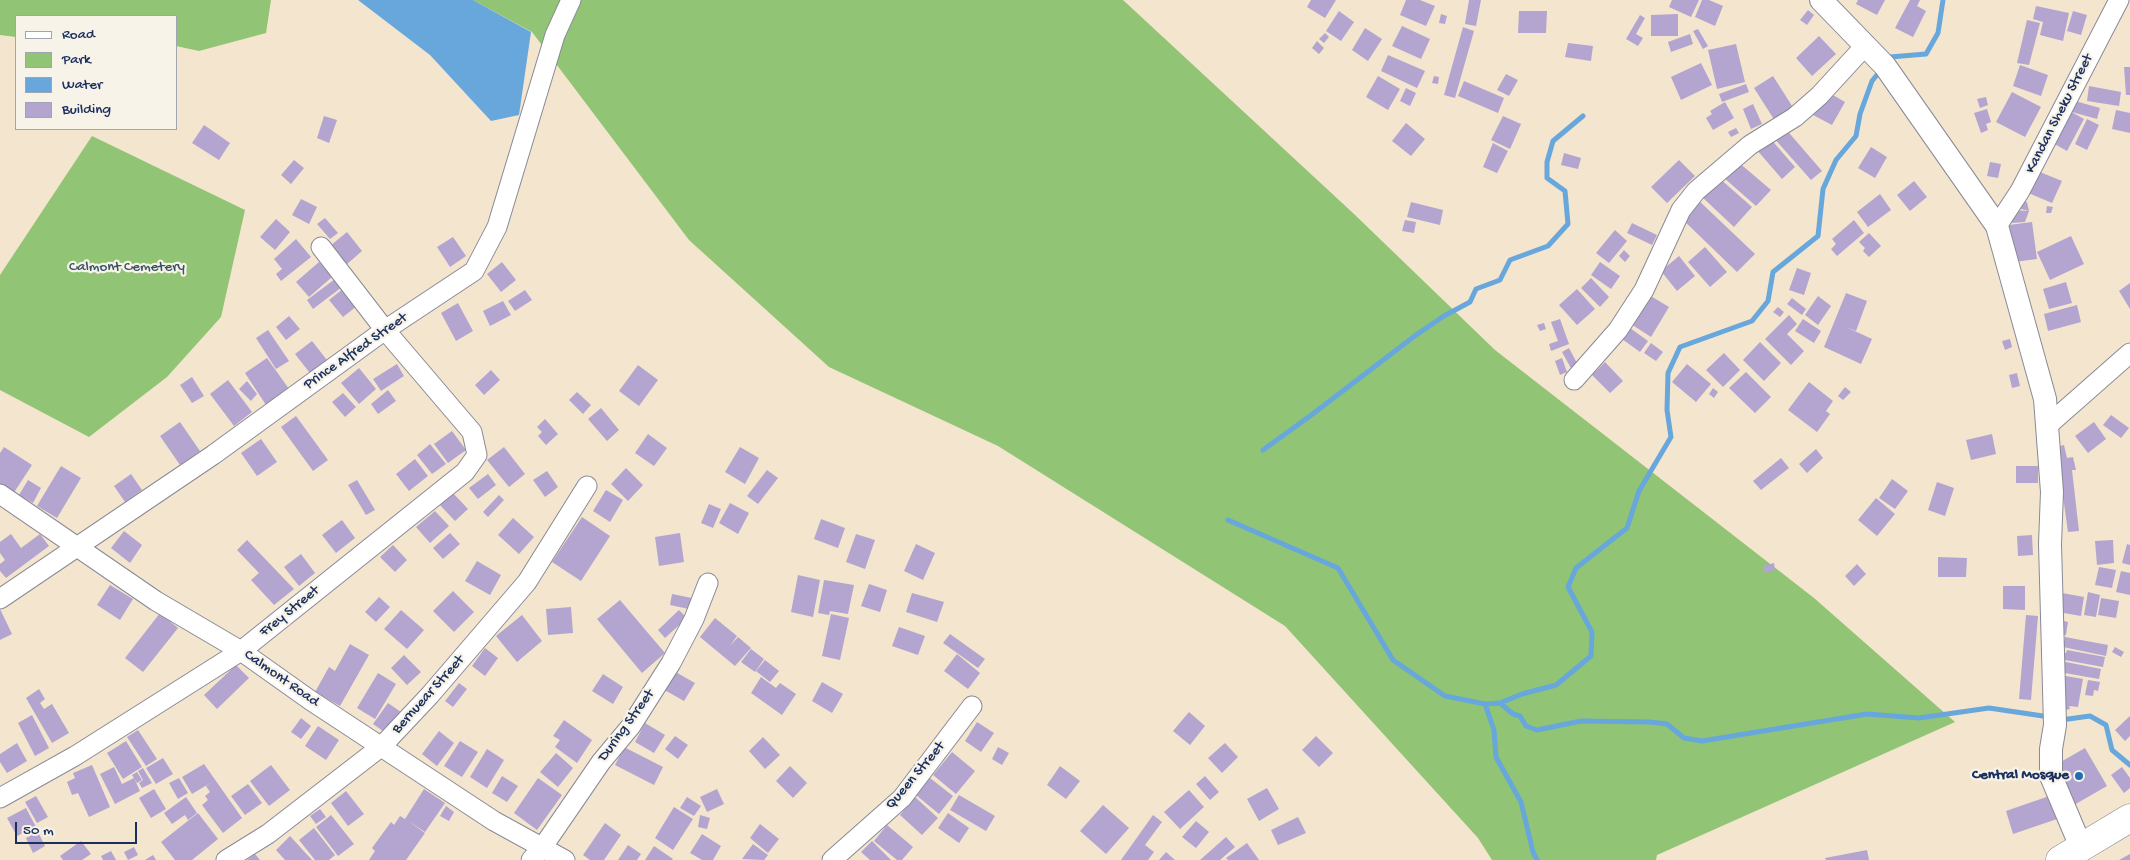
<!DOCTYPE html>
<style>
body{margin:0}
#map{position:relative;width:2130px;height:860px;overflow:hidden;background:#f4e5ce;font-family:"Gochi Hand",sans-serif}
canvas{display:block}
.legend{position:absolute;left:15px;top:15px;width:162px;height:115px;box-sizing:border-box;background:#f7f3e8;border:1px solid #9fa5b1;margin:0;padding:6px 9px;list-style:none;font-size:15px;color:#1b2f5e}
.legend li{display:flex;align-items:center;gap:10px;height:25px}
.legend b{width:25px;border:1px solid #9fa5b1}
.scale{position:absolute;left:15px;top:822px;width:122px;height:22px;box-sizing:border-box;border:2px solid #1b2f5e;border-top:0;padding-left:6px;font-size:15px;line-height:18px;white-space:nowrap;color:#1b2f5e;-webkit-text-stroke:4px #f7f3e8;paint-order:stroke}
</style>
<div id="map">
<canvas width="2130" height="860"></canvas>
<ul class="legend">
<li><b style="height:6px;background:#fff"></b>Road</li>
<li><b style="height:14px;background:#91c475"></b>Park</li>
<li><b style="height:14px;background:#68a7db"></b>Water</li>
<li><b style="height:14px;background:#b3a5d0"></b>Building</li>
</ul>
<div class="scale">50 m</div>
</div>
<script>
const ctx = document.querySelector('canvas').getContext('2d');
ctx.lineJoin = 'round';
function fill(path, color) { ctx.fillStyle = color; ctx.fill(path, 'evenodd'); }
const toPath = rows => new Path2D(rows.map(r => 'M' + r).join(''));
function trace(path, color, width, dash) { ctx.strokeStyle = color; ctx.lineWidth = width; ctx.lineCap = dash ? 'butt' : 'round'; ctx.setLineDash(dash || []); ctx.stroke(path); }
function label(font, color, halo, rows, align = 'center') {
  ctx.font = font + ' "Gochi Hand",sans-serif'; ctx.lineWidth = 4.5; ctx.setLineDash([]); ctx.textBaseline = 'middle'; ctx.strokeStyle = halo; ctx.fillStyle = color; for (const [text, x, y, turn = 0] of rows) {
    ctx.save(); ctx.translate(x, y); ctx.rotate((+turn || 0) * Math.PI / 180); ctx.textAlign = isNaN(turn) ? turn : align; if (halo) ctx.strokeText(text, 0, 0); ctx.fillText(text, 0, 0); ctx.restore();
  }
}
fill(toPath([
 [0,0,271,0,266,33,199,51,176,46,176,16,16,16,16,37,0,35],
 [473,0,1123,0,1354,214,1495,350,1814,598,1955,722,1657,855,1656,860,1492,860,1478,838,1285,626,998,446,829,367,689,240,532,32],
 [92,136,245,210,221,317,167,377,89,437,0,390,0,275]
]), '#91c475');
fill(toPath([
 [358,0,473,0,531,32,519,115,491,121,430,55]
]), '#68a7db');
trace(toPath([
 [1888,59,1890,57,1926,54,1938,33,1943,0],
 [1263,450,1310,416,1416,335,1444,316,1470,302,1476,289,1500,280,1510,260,1548,246,1568,224,1565,191,1547,178,1547,162,1553,141,1583,116],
 [1228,520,1338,568,1393,660,1445,696,1485,704,1494,730,1496,757,1521,802,1533,852,1537,860],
 [1500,703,1522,694,1556,685,1591,656,1592,632,1568,587,1576,568,1627,528,1639,491,1671,437,1667,410,1668,373,1680,347,1752,321,1768,301,1773,272,1818,236,1823,189,1836,160,1856,136,1860,114,1872,81,1881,70],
 [1485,704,1500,703,1513,714,1520,716,1526,726,1537,730,1581,721,1650,722,1667,724,1684,738,1702,741,1867,714,1919,718,1989,708,2043,716],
 [2061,720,2090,716,2106,725,2112,750,2130,765]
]), '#68a7db', 5);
fill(toPath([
 [1311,0,1336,0,1325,18,1307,7],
 [1406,0,1420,0,1435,6,1426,26,1400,15],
 [1469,0,1481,0,1476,26,1465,24],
 [1672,0,1699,0,1691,17,1669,7],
 [1702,0,1709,0,1723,6,1715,26,1695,17],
 [1858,0,1885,0,1877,15,1856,4],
 [1910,0,1920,0,1917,6,1926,11,1913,37,1895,28],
 [2036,6,2069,13,2063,41,2040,35,2043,22,2033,19],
 [1808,10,1814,15,1807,25,1800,20],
 [1339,11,1354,22,1341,41,1326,31],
 [1519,11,1547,11,1546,33,1518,33],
 [2073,11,2087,15,2081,35,2067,31],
 [1441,14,1447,16,1445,24,1439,23],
 [1678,14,1678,36,1651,36,1651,15],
 [1640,15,1645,18,1636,34,1643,38,1638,46,1626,39],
 [2027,20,2040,23,2029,65,2017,63],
 [1402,26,1430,39,1421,59,1392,46],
 [1463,27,1474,31,1455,98,1444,95],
 [1365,28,1382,39,1368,61,1352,50],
 [1698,29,1708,46,1703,49,1693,31],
 [1325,33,1329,37,1324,43,1319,39],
 [1690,34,1693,44,1671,52,1668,42],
 [1819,36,1836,54,1812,76,1796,58],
 [1317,41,1324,48,1319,54,1312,48],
 [1568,43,1593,46,1591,61,1565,57],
 [1736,44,1745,82,1717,89,1708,50],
 [1388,55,1425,71,1417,88,1381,71],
 [1701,63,1712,85,1681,100,1671,77],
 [2020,65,2048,75,2041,96,2013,86],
 [2124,67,2130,67,2130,95,2126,95],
 [1506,74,1518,80,1509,96,1497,90],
 [1378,76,1400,89,1388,110,1366,97],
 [1434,76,1439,77,1438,84,1432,83],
 [1773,76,1794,109,1775,121,1754,88],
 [1464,81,1504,98,1498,113,1458,96],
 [1746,84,1749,92,1722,102,1719,94],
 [2089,86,2121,92,2119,106,2087,101],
 [1406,88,1416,93,1410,106,1400,101],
 [1826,91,1845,102,1832,125,1813,115],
 [2012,92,2041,107,2025,137,1996,122],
 [1986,97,1988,105,1980,108,1977,99],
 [2075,101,2100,108,2097,119,2072,112],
 [1725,102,1734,118,1713,130,1706,118,1712,114,1710,111],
 [1753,104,1762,124,1751,129,1743,109],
 [1987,109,1991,122,1986,124,1988,130,1981,133,1974,113],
 [2068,110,2084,119,2067,151,2051,142],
 [2116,110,2130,113,2130,133,2112,129],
 [324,116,337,120,329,143,317,138],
 [1503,116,1521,124,1510,149,1491,140],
 [2087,119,2099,125,2087,150,2075,144],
 [1406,123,1425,139,1411,156,1392,141],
 [204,125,230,143,219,160,192,143],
 [1784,127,1822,171,1811,180,1773,137],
 [1736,128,1739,133,1731,137,1728,132],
 [1769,137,1795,167,1782,179,1756,149],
 [1493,143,1508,151,1497,173,1483,167],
 [1871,147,1887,157,1875,178,1858,168],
 [1564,153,1581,158,1578,169,1561,165],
 [294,160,304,168,291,184,281,175],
 [1679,160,1695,176,1667,203,1651,187],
 [1737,161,1771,190,1756,206,1723,177],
 [1990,162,2001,164,1998,178,1987,176],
 [2035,170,2062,181,2052,203,2026,192],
 [1718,177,1752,207,1734,227,1701,196],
 [1914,181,1927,197,1910,211,1897,195],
 [1880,194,1891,210,1868,227,1857,212],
 [1696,198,1755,254,1737,272,1679,216],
 [301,199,317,207,309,224,292,215],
 [2018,200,2027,202,2029,211,2017,208],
 [1411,202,1443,210,1440,225,1407,217],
 [2047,206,2053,207,2051,213,2046,213],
 [2011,210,2029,211,2025,222,2011,223],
 [325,218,338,233,330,239,317,224],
 [276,219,290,232,275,250,260,237],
 [1405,220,1416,222,1414,233,1402,231],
 [1854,220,1864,233,1837,256,1831,249,1836,244,1832,239],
 [2032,222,2037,259,2014,262,2009,225],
 [1632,223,1657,235,1652,245,1627,233],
 [1615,230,1627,241,1609,263,1596,253],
 [347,232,362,251,346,265,330,246],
 [1869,233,1881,246,1869,257,1863,251,1865,248,1859,242],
 [2071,236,2084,264,2050,280,2037,252],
 [453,237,466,256,450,267,437,247],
 [296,239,311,257,281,281,276,274,282,269,274,259],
 [1705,247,1727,272,1710,287,1688,262],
 [1624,250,1630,256,1625,262,1619,256],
 [1679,256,1695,276,1677,291,1661,271],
 [319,262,332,277,309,297,296,282],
 [502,262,516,280,501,292,487,274],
 [1600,262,1620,276,1611,289,1591,275],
 [1797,268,1811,273,1804,295,1789,290],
 [1591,278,1609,297,1600,307,1581,288],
 [335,279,342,287,313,309,307,300],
 [2066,282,2072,303,2049,309,2043,289],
 [2130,283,2130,309,2119,291],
 [344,288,357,306,343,317,329,300],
 [1577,289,1595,309,1577,325,1559,305],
 [525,290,532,300,515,311,508,301],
 [1846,293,1867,301,1856,331,1846,327,1872,339,1861,364,1824,347],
 [1649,295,1669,307,1651,337,1631,324],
 [1818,296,1831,306,1818,325,1805,315],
 [1792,298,1806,309,1802,315,1787,304],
 [503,301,511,315,490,326,483,311],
 [458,303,473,331,456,341,441,313],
 [2077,305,2081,322,2048,331,2044,314],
 [1778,307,1784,312,1780,317,1773,312],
 [1789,315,1797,324,1787,334,1804,351,1791,365,1765,339],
 [289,316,300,329,286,340,276,327],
 [1560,319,1569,344,1551,351,1549,344,1558,341,1551,322],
 [1803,319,1821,331,1814,343,1795,331],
 [1544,323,1546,329,1540,331,1537,325],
 [1630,328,1648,341,1640,352,1622,339],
 [268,330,289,361,276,369,256,338],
 [2010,339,2012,347,2005,350,2002,341],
 [312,341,330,364,313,377,295,354],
 [1760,342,1781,363,1764,381,1743,360],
 [1651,343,1663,352,1656,361,1644,353],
 [1569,348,1579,367,1572,370,1562,352],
 [1724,353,1740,370,1723,387,1706,370],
 [267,358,289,389,266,405,245,373],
 [1562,358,1567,372,1560,375,1555,361],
 [1605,362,1623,381,1610,393,1592,375],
 [397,364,404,376,381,391,373,379],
 [1687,364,1711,384,1696,402,1672,382],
 [638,365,658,380,639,406,619,391],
 [359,368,376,389,359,404,341,383],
 [491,370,500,380,484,395,475,385],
 [1746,372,1771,397,1755,413,1729,388],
 [2017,373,2020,386,2012,388,2009,375],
 [192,377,204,396,192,403,180,385],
 [228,380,252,412,234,426,210,394],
 [247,381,257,394,251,401,239,389],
 [1809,382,1833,401,1826,411,1830,414,1817,432,1788,410],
 [1845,387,1851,392,1843,400,1838,396],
 [1713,388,1718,392,1714,398,1709,394],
 [388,390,396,401,378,414,371,404],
 [577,392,591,405,583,414,569,400],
 [343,393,356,407,345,417,332,402],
 [601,408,619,430,607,441,588,419],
 [2111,415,2129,428,2121,438,2103,425],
 [296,416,328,460,313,471,281,427],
 [545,419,558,434,546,445,538,436,542,432,537,427],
 [180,422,200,451,180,465,160,436],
 [2094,422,2106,439,2088,453,2075,436],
 [452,431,466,450,448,463,434,444],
 [648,434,667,448,654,466,635,453],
 [1992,434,1996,454,1971,460,1966,440],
 [261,439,277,462,257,476,241,453],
 [430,444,446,464,432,474,417,455],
 [2064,445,2067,458,2073,457,2076,470,2072,470,2079,531,2068,532,2056,447],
 [4,447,32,465,13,494,0,486,0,453],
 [504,447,525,474,509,487,487,460],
 [740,447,759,458,745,484,725,472],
 [1816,449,1823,458,1807,473,1799,464],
 [1781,458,1789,468,1761,490,1753,481],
 [415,459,428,476,409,491,396,474],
 [61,466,81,478,57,518,37,506],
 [2016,466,2038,466,2038,483,2016,483],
 [626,468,643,485,628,501,611,484],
 [767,470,778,478,758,504,747,496],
 [547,471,558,487,545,497,533,480],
 [131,474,142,490,125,502,114,486],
 [488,474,496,485,478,499,469,488],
 [1892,479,1908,491,1895,509,1879,498],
 [28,480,41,488,33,503,19,495],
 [357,480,375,510,366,515,348,485],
 [1937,482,1954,488,1945,516,1928,510],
 [606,490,623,500,610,522,593,511],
 [452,492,468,509,455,521,439,504],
 [499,495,504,500,488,517,483,512],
 [1876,498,1895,514,1877,536,1858,520],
 [730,503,749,513,738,534,719,523],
 [709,504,721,509,713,528,701,523],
 [435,511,449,526,430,543,416,527],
 [582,517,610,536,581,581,552,562],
 [513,518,534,537,519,554,498,535],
 [821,519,845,528,838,548,814,539],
 [342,520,355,538,336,553,322,535],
 [124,531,142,545,130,563,111,548],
 [450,533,460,544,443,559,433,548],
 [680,533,684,562,659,566,655,537],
 [11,534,21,548,40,534,49,546,6,578,0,571,0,564,5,560,0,553,0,542],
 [856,534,875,540,865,569,846,562],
 [2032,535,2033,555,2018,556,2017,536],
 [247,540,294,589,274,605,251,580,259,573,237,550],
 [2113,540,2114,563,2097,565,2095,541],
 [916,544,935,553,923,580,904,571],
 [2127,544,2130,545,2130,565,2122,563],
 [393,545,407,560,395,572,380,557],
 [301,554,315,573,299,586,284,567],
 [1938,557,1967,558,1966,577,1938,577],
 [477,561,501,575,490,595,465,581],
 [1774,563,1775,570,1765,573,1763,566],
 [1857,564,1866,574,1854,586,1845,576],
 [2099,567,2116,570,2112,588,2095,585],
 [2121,571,2130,573,2130,595,2116,592],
 [798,575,820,580,813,617,791,612],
 [824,580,854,585,848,614,830,611,829,615,818,613],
 [869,584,887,590,880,612,861,606],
 [110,585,133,599,120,620,97,605],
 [2003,586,2025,586,2025,610,2003,609],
 [453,591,474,612,454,632,433,611],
 [2088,592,2100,595,2096,617,2084,615],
 [912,593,944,602,937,622,906,612],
 [2062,593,2084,597,2081,616,2058,612],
 [672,594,692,598,689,609,670,605],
 [379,597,390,607,376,622,365,612],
 [2101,598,2119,601,2116,618,2098,615],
 [620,600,665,653,642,673,597,619],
 [571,607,573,633,548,635,546,609],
 [0,609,12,634,0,640],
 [401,610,424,630,407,649,384,629],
 [679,610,687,618,665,638,658,630],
 [160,613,178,628,143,672,125,658],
 [831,614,849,618,840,660,822,656],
 [522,615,542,641,517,662,496,636],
 [2026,615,2038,616,2031,700,2019,699],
 [715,618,737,636,730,646,738,637,751,648,735,666,700,637],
 [2060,620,2068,622,2066,635,2057,633],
 [899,627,925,636,918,655,892,646],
 [950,634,985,659,978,668,943,643],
 [2065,637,2108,645,2106,656,2063,647],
 [350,644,369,655,340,706,315,692,329,667,335,671],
 [2115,647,2124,652,2121,657,2112,652],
 [485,648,498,658,485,676,472,666],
 [751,649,764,659,755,672,741,662],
 [2067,650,2105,657,2103,667,2054,658,2056,651,2066,653],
 [957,654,980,673,968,689,944,671],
 [404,655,421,672,407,685,391,668],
 [765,660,779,671,770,682,756,671],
 [2061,661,2101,669,2099,679,2059,672],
 [236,665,249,678,217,709,204,695],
 [672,670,695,683,684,701,661,688],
 [378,673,396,684,375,719,357,708],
 [603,674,623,687,613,704,592,691],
 [2060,675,2083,679,2078,707,2069,706,2070,709,2060,711],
 [761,677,776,688,780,683,796,694,782,715,751,693],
 [2088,680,2100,682,2098,691,2094,690,2093,696,2085,695],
 [822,682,843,694,832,713,812,701],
 [459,683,467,689,453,707,445,701],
 [39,689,45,699,40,703,44,709,52,704,69,733,52,743,26,698],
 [388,703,401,712,386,733,373,724],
 [1189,712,1205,726,1190,745,1173,731],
 [32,715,49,748,35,756,18,723],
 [2130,716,2130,736,2125,741,2115,730],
 [301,718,311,726,301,739,291,732],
 [564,720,592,740,577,763,555,747,560,740,553,736],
 [977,722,994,733,981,752,965,741],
 [645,723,665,735,654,753,635,742],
 [318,726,339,740,326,760,305,746],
 [138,730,157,759,146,766,127,737],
 [439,731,454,743,437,766,422,754],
 [675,736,688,745,678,759,665,749],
 [1316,736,1333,753,1319,767,1302,750],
 [763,737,780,755,765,769,749,751],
 [126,741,142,767,123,779,107,753],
 [460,741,478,752,462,777,444,766],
 [17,743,27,761,7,773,0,762,0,754],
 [1225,743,1238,757,1222,773,1208,758],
 [624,747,663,767,654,785,615,765],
 [998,747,1009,753,1002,765,992,759],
 [2085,748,2107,786,2074,805,2052,767],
 [487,749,504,760,487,788,470,777],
 [952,752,975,771,956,794,933,775],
 [556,753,573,768,558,787,540,772],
 [163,758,173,774,156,784,146,768],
 [204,764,242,818,223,833,202,805,208,800,205,796,210,792,206,786,212,782,192,794,182,777],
 [92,765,110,807,89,817,78,793,72,795,67,782,75,778,73,773],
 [271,765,290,790,269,806,250,781],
 [790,766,807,783,793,798,776,781],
 [1060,766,1080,781,1066,799,1047,785],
 [114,767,122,784,134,778,140,791,115,804,100,774],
 [2122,767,2130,778,2130,788,2124,793,2111,775],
 [143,768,152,783,142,788,139,783,143,780,138,771],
 [137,772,142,780,137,783,132,775],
 [502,776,518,786,507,802,492,793],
 [1205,776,1219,792,1210,800,1196,784],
 [179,778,188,793,178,799,169,783],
 [538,778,562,795,537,830,514,813],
 [930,778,953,796,939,814,916,795],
 [248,784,262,803,245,815,231,796],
 [1267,788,1279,809,1259,821,1247,799],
 [154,789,166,809,151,818,139,798],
 [424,789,445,803,425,832,408,821,425,833,406,860,369,860,375,851,372,848,391,822,394,825,400,816,405,819],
 [717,789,724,804,707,812,700,797],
 [1189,790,1204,807,1180,829,1164,812],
 [346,791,364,814,348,826,331,803],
 [2055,794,2063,817,2013,834,2006,811],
 [959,795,995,816,986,831,950,810],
 [36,796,48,817,37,823,25,802],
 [186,797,197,813,188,820,185,815,172,824,164,813],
 [687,797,701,806,694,816,680,808],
 [915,797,938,818,922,835,900,815],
 [1103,805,1129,828,1106,854,1080,831],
 [446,806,454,812,449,821,440,816],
 [674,807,693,819,673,850,655,838],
 [26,808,36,827,17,836,7,818],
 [320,809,326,817,316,824,310,816],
 [198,813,218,839,192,860,175,860,161,842],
 [948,813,969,828,959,843,938,828],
 [331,815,354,844,338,856,316,827],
 [700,815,710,818,707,829,698,827],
 [1153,815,1162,822,1145,845,1154,852,1148,860,1121,860],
 [1298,817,1306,833,1278,845,1271,830],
 [1196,821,1209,832,1196,848,1182,837],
 [605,823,621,835,604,860,590,860,583,855],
 [760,824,779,839,768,853,750,838],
 [887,825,913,847,902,860,897,860,874,841],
 [314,828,335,855,329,860,315,860,299,840],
 [38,832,45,846,33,853,26,838],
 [702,834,721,846,713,860,702,860,690,853],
 [290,836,312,860,285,860,276,850],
 [1226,837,1235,847,1220,860,1200,860],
 [81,841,91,854,82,860,63,860,60,856],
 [872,841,891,860,870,860,861,852],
 [1247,843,1259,860,1228,860,1226,858],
 [753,844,768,855,764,860,742,859],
 [628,845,641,854,637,860,618,860],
 [654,846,673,859,672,860,645,860],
 [134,847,138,855,128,860,124,852],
 [1867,850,1869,860,1826,860,1825,858],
 [111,851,116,860,103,860,101,856],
 [1166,852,1175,860,1159,860],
 [255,854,260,860,247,860],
 [2130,854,2130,860,2119,860],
 [153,855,156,860,145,860]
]), '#b3a5d0');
const minor = toPath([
 [1997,226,2020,191,2119,0],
 [1574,380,1618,330,1644,290,1681,210,1696,191,1750,145,1795,117,1819,96,1864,47],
 [2047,426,2130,353],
 [0,494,156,601,241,651,310,700,494,821,565,860],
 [0,599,213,455,385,330,474,271,497,227,555,35,571,0],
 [0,798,75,756,241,651,465,472,477,455,472,432,385,330,321,247],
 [226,860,268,834,382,746,430,695,527,582,587,486],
 [531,860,542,848,601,762,631,726,671,663,694,619,708,583],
 [832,860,902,798,972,706]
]);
const tertiary = toPath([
 [1821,0,1885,66,1997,226,2045,399,2052,492,2050,544,2055,725,2051,749,2051,776,2081,847]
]);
const trunk = toPath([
 [2060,860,2130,818]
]);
trace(minor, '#888a96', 21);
trace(tertiary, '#888a96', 24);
trace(trunk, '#888a96', 29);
trace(minor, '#fff', 19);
trace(tertiary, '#fff', 22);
trace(trunk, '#fff', 28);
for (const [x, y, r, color] of [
 [2079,776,5,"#1f6fb2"]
]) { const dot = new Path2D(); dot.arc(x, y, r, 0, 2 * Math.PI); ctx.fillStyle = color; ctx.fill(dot); trace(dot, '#f7f3e8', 2); }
label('15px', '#1b2f5e', '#f7f3e8', [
 ["Kandan Sheku Street",2060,114,-63],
 ["Prince Alfred Street",356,352,-35],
 ["Frey Street",290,612,-39],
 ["Calmont Road",281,679,35],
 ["Bernuear Street",429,695,-48],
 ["During Street",627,726,-54],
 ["Queen Street",916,776,-50]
]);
label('15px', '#385464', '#f7f3e8', [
 ["Calmont Cemetery",127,268]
]);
label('bold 15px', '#1b2f5e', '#f7f3e8', [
 ["Central Mosque",2069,776]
], 'right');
</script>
